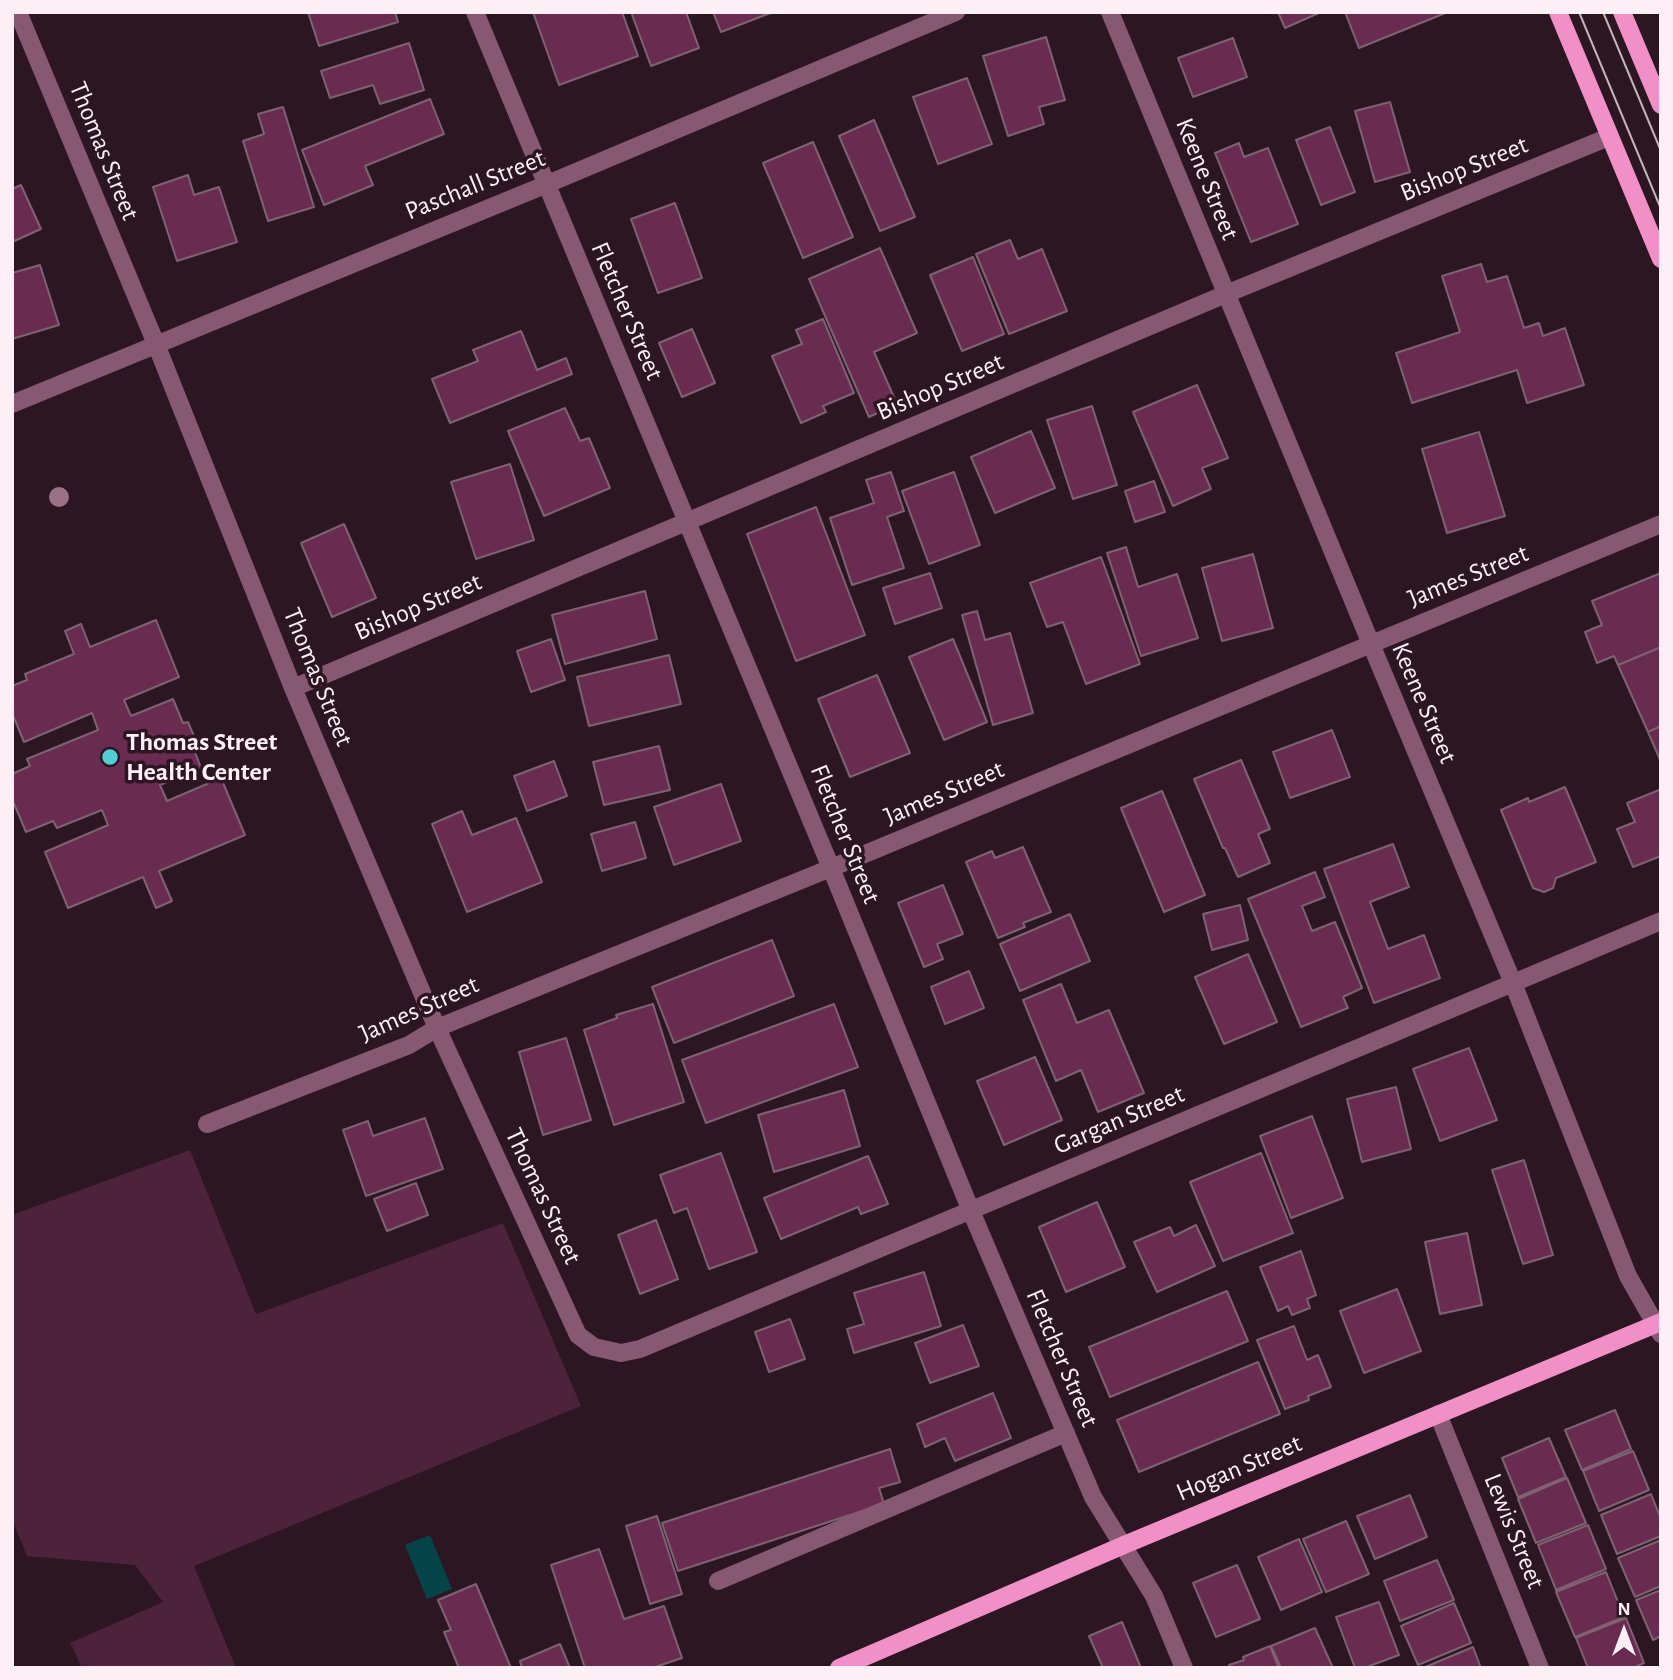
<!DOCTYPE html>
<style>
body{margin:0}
#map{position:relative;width:1673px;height:1680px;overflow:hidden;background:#2b1622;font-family:"Alegreya Sans",sans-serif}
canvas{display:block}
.frame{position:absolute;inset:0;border:14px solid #feeff6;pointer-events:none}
.north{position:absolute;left:1589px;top:1596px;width:70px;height:70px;-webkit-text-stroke:5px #2b1622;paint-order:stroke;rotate:0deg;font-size:19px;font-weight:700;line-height:28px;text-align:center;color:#feeff6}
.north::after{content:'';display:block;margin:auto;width:24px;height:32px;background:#feeff6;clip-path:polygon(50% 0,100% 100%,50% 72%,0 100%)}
</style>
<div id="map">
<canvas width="1673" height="1680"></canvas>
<div class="frame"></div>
<div class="north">N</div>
</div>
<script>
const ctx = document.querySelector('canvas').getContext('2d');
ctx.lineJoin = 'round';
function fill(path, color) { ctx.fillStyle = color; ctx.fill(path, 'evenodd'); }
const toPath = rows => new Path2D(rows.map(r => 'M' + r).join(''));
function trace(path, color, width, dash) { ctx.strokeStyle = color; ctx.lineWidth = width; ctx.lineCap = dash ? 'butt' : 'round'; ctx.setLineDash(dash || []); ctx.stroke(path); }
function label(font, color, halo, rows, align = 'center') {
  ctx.font = font + ' "Alegreya Sans",sans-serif'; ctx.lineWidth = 7; ctx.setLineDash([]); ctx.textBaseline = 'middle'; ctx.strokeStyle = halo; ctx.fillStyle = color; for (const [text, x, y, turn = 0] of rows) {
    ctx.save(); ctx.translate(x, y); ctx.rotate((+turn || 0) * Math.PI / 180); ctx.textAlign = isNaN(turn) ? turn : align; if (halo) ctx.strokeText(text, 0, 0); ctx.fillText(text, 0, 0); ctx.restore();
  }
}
fill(toPath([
 [190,1150,256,1314,503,1223,581,1406,194,1566,236,1668,82,1668,70,1643,163,1602,135,1565,27,1556,12,1519,12,1215]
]), '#4d223b');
fill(toPath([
 [430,1535,452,1589,427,1599,405,1545]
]), '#05454a');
const building = toPath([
 [308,12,395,12,398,22,319,46,308,12],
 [533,12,622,12,638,56,559,85,533,12],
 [631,12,686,12,699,48,651,66,631,12],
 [713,12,773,12,721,32,713,12],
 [1278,12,1321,12,1285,28,1278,12],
 [1345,12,1448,12,1359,48,1345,12],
 [1046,37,1065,100,1039,107,1044,124,1008,136,983,56,1046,37],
 [1233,38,1247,77,1193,97,1178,58,1233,38],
 [409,43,424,90,380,104,373,85,330,98,321,71,409,43],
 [967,78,992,144,938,164,913,97,967,78],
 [430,99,444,134,365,166,373,185,324,205,302,150,430,99],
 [1390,102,1410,172,1375,182,1355,111,1390,102],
 [283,107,314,207,268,221,243,141,264,134,258,114,283,107],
 [874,120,915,217,880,231,839,136,874,120],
 [1330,127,1355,192,1321,205,1296,140,1330,127],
 [813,142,853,237,803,258,763,163,813,142],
 [1239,143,1244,157,1268,148,1298,224,1251,242,1215,153,1239,143],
 [188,175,194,195,219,187,237,242,177,261,153,187,188,175],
 [21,185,41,229,12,242,12,189,21,185],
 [675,203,702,278,658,293,631,219,675,203],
 [1010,240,1018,259,1042,249,1067,311,1009,334,976,254,1010,240],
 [880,248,917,333,874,352,897,404,869,417,809,279,880,248],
 [973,257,1004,334,962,351,930,275,973,257],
 [1481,264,1487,282,1507,276,1524,328,1539,323,1543,336,1565,328,1584,385,1527,403,1517,370,1412,403,1396,353,1460,332,1442,276,1481,264],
 [40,265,59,325,12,339,12,273,40,265],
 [823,319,854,393,823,406,826,412,801,423,772,356,802,344,796,330,823,319],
 [692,329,715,383,682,397,659,343,692,329],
 [521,331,537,370,566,358,572,374,450,423,432,379,478,361,473,350,521,331],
 [1197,385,1228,458,1202,468,1211,489,1173,506,1133,412,1197,385],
 [1092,406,1117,485,1073,499,1047,420,1092,406],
 [565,408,580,441,589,438,610,488,544,516,508,431,565,408],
 [1031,431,1055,488,995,513,971,457,1031,431],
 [1479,432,1505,516,1447,533,1422,449,1479,432],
 [510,464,534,540,476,559,451,482,510,464],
 [891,472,904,511,887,517,904,568,852,585,830,518,874,503,866,480,891,472],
 [954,472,980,545,929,564,902,491,954,472],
 [1154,481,1165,512,1135,522,1125,491,1154,481],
 [816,507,865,635,796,661,747,534,816,507],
 [344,524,376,598,332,617,301,543,344,524],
 [1126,547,1138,587,1177,574,1198,638,1141,656,1107,553,1126,547],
 [1253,554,1273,628,1222,641,1202,568,1253,554],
 [1101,557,1140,664,1086,684,1063,622,1047,627,1030,583,1101,557],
 [930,573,942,608,895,624,883,588,930,573],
 [1661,573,1661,647,1618,665,1614,656,1597,663,1585,632,1602,625,1592,601,1661,573],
 [645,591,657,639,565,664,552,615,645,591],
 [977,611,985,640,1010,633,1033,713,993,725,962,615,977,611],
 [156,620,179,677,124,700,131,716,173,699,183,723,188,722,197,743,192,744,201,768,160,785,167,801,221,778,245,835,159,871,172,901,156,908,143,877,68,908,45,852,108,825,102,810,57,828,53,821,26,832,12,799,12,774,30,766,27,759,98,730,92,713,24,742,12,713,12,686,27,680,25,674,74,654,65,631,81,624,90,647,156,620],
 [551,639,565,680,531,692,517,651,551,639],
 [953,639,987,722,944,740,909,657,953,639],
 [1661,647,1661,726,1648,732,1618,665,1661,647],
 [669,655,681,704,589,726,577,677,669,655],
 [877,675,910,753,850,777,818,699,877,675],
 [1661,726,1661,762,1648,732,1661,726],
 [1332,730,1350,777,1290,798,1273,752,1332,730],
 [659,746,670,790,604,805,593,762,659,746],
 [1241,760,1270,829,1258,834,1270,863,1238,877,1225,848,1223,848,1194,779,1241,760],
 [554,761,567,796,527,811,514,776,554,761],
 [721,784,741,841,674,865,654,807,721,784],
 [1565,787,1596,862,1556,878,1553,888,1544,892,1533,888,1501,810,1528,798,1529,802,1565,787],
 [1659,790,1661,795,1661,856,1633,867,1617,829,1635,822,1627,803,1659,790],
 [1162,791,1205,895,1164,912,1121,808,1162,791],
 [462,811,472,835,516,818,542,882,467,912,432,824,462,811],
 [635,822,646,858,602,871,591,834,635,822],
 [1393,844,1409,887,1370,902,1388,949,1424,935,1440,978,1374,1003,1324,869,1393,844],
 [1023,847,1051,912,1023,923,1025,927,998,938,966,862,992,851,995,858,1023,847],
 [1315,872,1325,897,1302,906,1312,931,1335,922,1362,988,1343,997,1348,1008,1301,1027,1248,899,1315,872],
 [943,885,963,934,937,944,943,959,924,967,898,903,943,885],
 [1240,905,1248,940,1212,950,1203,914,1240,905],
 [1070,914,1090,961,1020,991,1000,944,1070,914],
 [772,940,794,996,674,1043,652,987,772,940],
 [1248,954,1277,1022,1224,1044,1195,977,1248,954],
 [969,971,984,1008,945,1024,931,987,969,971],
 [1061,984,1077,1023,1109,1010,1144,1093,1098,1112,1081,1070,1056,1081,1023,1000,1061,984],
 [653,1004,684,1102,614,1125,584,1030,617,1018,616,1015,653,1004],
 [834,1004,858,1067,706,1123,682,1060,834,1004],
 [566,1038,591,1120,543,1135,519,1052,566,1038],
 [1469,1048,1497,1120,1440,1141,1413,1069,1469,1048],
 [1035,1057,1062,1120,1004,1145,977,1081,1035,1057],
 [1396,1087,1411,1149,1362,1162,1347,1099,1396,1087],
 [844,1090,860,1146,774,1172,758,1115,844,1090],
 [1312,1116,1343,1198,1291,1218,1260,1136,1312,1116],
 [425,1118,443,1169,366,1196,343,1130,368,1121,373,1136,425,1118],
 [721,1153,757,1252,709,1269,687,1208,674,1213,660,1175,721,1153],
 [1261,1153,1293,1233,1223,1261,1190,1182,1261,1153],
 [868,1156,888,1204,861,1214,858,1207,781,1239,764,1198,868,1156],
 [1524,1160,1553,1255,1523,1264,1492,1170,1524,1160],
 [416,1183,428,1215,387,1231,374,1199,416,1183],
 [1097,1202,1125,1267,1066,1292,1039,1227,1097,1202],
 [656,1220,678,1279,640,1294,618,1235,656,1220],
 [1196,1225,1215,1266,1157,1292,1134,1242,1170,1227,1174,1236,1196,1225],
 [1467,1233,1482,1305,1440,1314,1425,1242,1467,1233],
 [1301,1251,1316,1295,1307,1299,1310,1308,1292,1315,1288,1306,1278,1311,1260,1267,1301,1251],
 [924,1272,941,1326,854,1353,847,1329,864,1324,854,1293,924,1272],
 [1397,1289,1421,1351,1364,1373,1340,1311,1397,1289],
 [1227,1291,1248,1341,1110,1397,1089,1347,1227,1291],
 [790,1319,805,1359,769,1372,755,1332,790,1319],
 [963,1325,979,1366,930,1383,915,1343,963,1325],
 [1294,1326,1307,1360,1318,1355,1331,1387,1308,1396,1309,1400,1285,1409,1257,1340,1294,1326],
 [1258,1362,1280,1414,1139,1472,1117,1420,1258,1362],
 [993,1393,1011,1438,955,1461,945,1438,925,1447,917,1424,993,1393],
 [1615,1410,1631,1449,1582,1470,1565,1430,1615,1410],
 [1549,1438,1566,1477,1518,1497,1502,1458,1549,1438],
 [890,1449,900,1482,879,1488,884,1504,678,1571,662,1523,890,1449],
 [1633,1451,1649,1490,1599,1511,1583,1471,1633,1451],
 [1567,1478,1586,1523,1536,1543,1518,1499,1567,1478],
 [1651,1494,1661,1519,1661,1536,1617,1554,1601,1515,1651,1494],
 [1410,1495,1427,1537,1375,1559,1357,1516,1410,1495],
 [657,1516,682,1594,650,1604,626,1526,657,1516],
 [1346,1521,1369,1574,1326,1592,1303,1539,1346,1521],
 [1588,1525,1606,1569,1556,1590,1538,1545,1588,1525],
 [1299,1539,1322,1592,1281,1610,1258,1557,1299,1539],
 [1661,1540,1661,1586,1635,1597,1618,1558,1661,1540],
 [599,1549,624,1619,664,1606,682,1658,652,1668,585,1668,551,1565,599,1549],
 [1437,1560,1454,1600,1400,1621,1384,1581,1437,1560],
 [1237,1565,1260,1619,1216,1637,1193,1583,1237,1565],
 [1606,1572,1624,1617,1575,1637,1556,1592,1606,1572],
 [476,1584,511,1668,459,1668,444,1632,451,1630,438,1600,476,1584],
 [1661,1590,1661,1636,1653,1640,1636,1600,1661,1590],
 [1379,1602,1399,1655,1364,1668,1355,1668,1336,1617,1379,1602],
 [1454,1603,1471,1643,1418,1665,1401,1626,1454,1603],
 [1626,1618,1644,1663,1633,1668,1588,1668,1576,1638,1626,1618],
 [1122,1622,1141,1668,1103,1668,1089,1636,1122,1622],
 [1315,1628,1333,1668,1281,1668,1271,1646,1315,1628],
 [560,1644,570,1668,522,1668,520,1661,560,1644],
 [1270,1646,1279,1668,1230,1668,1229,1665,1244,1660,1243,1657,1270,1646],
 [1473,1647,1481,1668,1423,1668,1473,1647]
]);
fill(building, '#692c50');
trace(building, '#7d6371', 2);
trace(toPath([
 [18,12,156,344,293,688,437,1028,578,1335,594,1347,621,1353,640,1349,1661,921],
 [475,12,831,868,971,1211,1093,1497,1154,1596,1184,1668],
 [1110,12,1371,644,1513,983,1628,1276,1661,1334],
 [12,404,545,185,956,12],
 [293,688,1226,294,1609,137],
 [207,1124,409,1045,437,1028,831,868,1661,524],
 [1438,1414,1540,1668],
 [718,1581,1066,1433]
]), '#865871', 18);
trace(toPath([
 [1558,12,1661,259],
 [1622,12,1661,105],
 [839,1668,1124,1545,1661,1322]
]), '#f190c6', 18);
trace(toPath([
 [1579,12,1661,209],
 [1603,12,1661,151]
]), '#c4b3bb', 2);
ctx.fillStyle = '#9a7187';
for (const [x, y] of [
 [59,497]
]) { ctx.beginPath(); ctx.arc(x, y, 10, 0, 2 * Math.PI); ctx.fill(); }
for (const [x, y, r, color] of [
 [110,757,9,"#52ccd5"]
]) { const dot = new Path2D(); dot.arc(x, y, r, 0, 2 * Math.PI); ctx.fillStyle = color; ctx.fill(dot); trace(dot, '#2b1622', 2.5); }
label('26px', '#feeff6', '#2b1622', [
 ["Thomas Street",104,151,68],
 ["Bishop Street",1464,169,-22],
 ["Keene Street",1207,179,68],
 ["Paschall Street",475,185,-22],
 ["Fletcher Street",627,311,67],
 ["Bishop Street",940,387,-23],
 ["James Street",1468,576,-22],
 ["Bishop Street",418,607,-23],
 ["Thomas Street",318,677,68],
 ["Keene Street",1424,703,67],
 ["James Street",944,793,-23],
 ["Fletcher Street",845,834,68],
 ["James Street",419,1009,-24],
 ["Gargan Street",1119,1120,-23],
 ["Thomas Street",543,1196,65],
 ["Fletcher Street",1062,1358,67],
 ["Hogan Street",1239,1468,-23],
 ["Lewis Street",1514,1531,68]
]);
label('bold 26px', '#feeff6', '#2b1622', [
 ["Thomas Street",126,742],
 ["Health Center",126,772]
], 'left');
</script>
